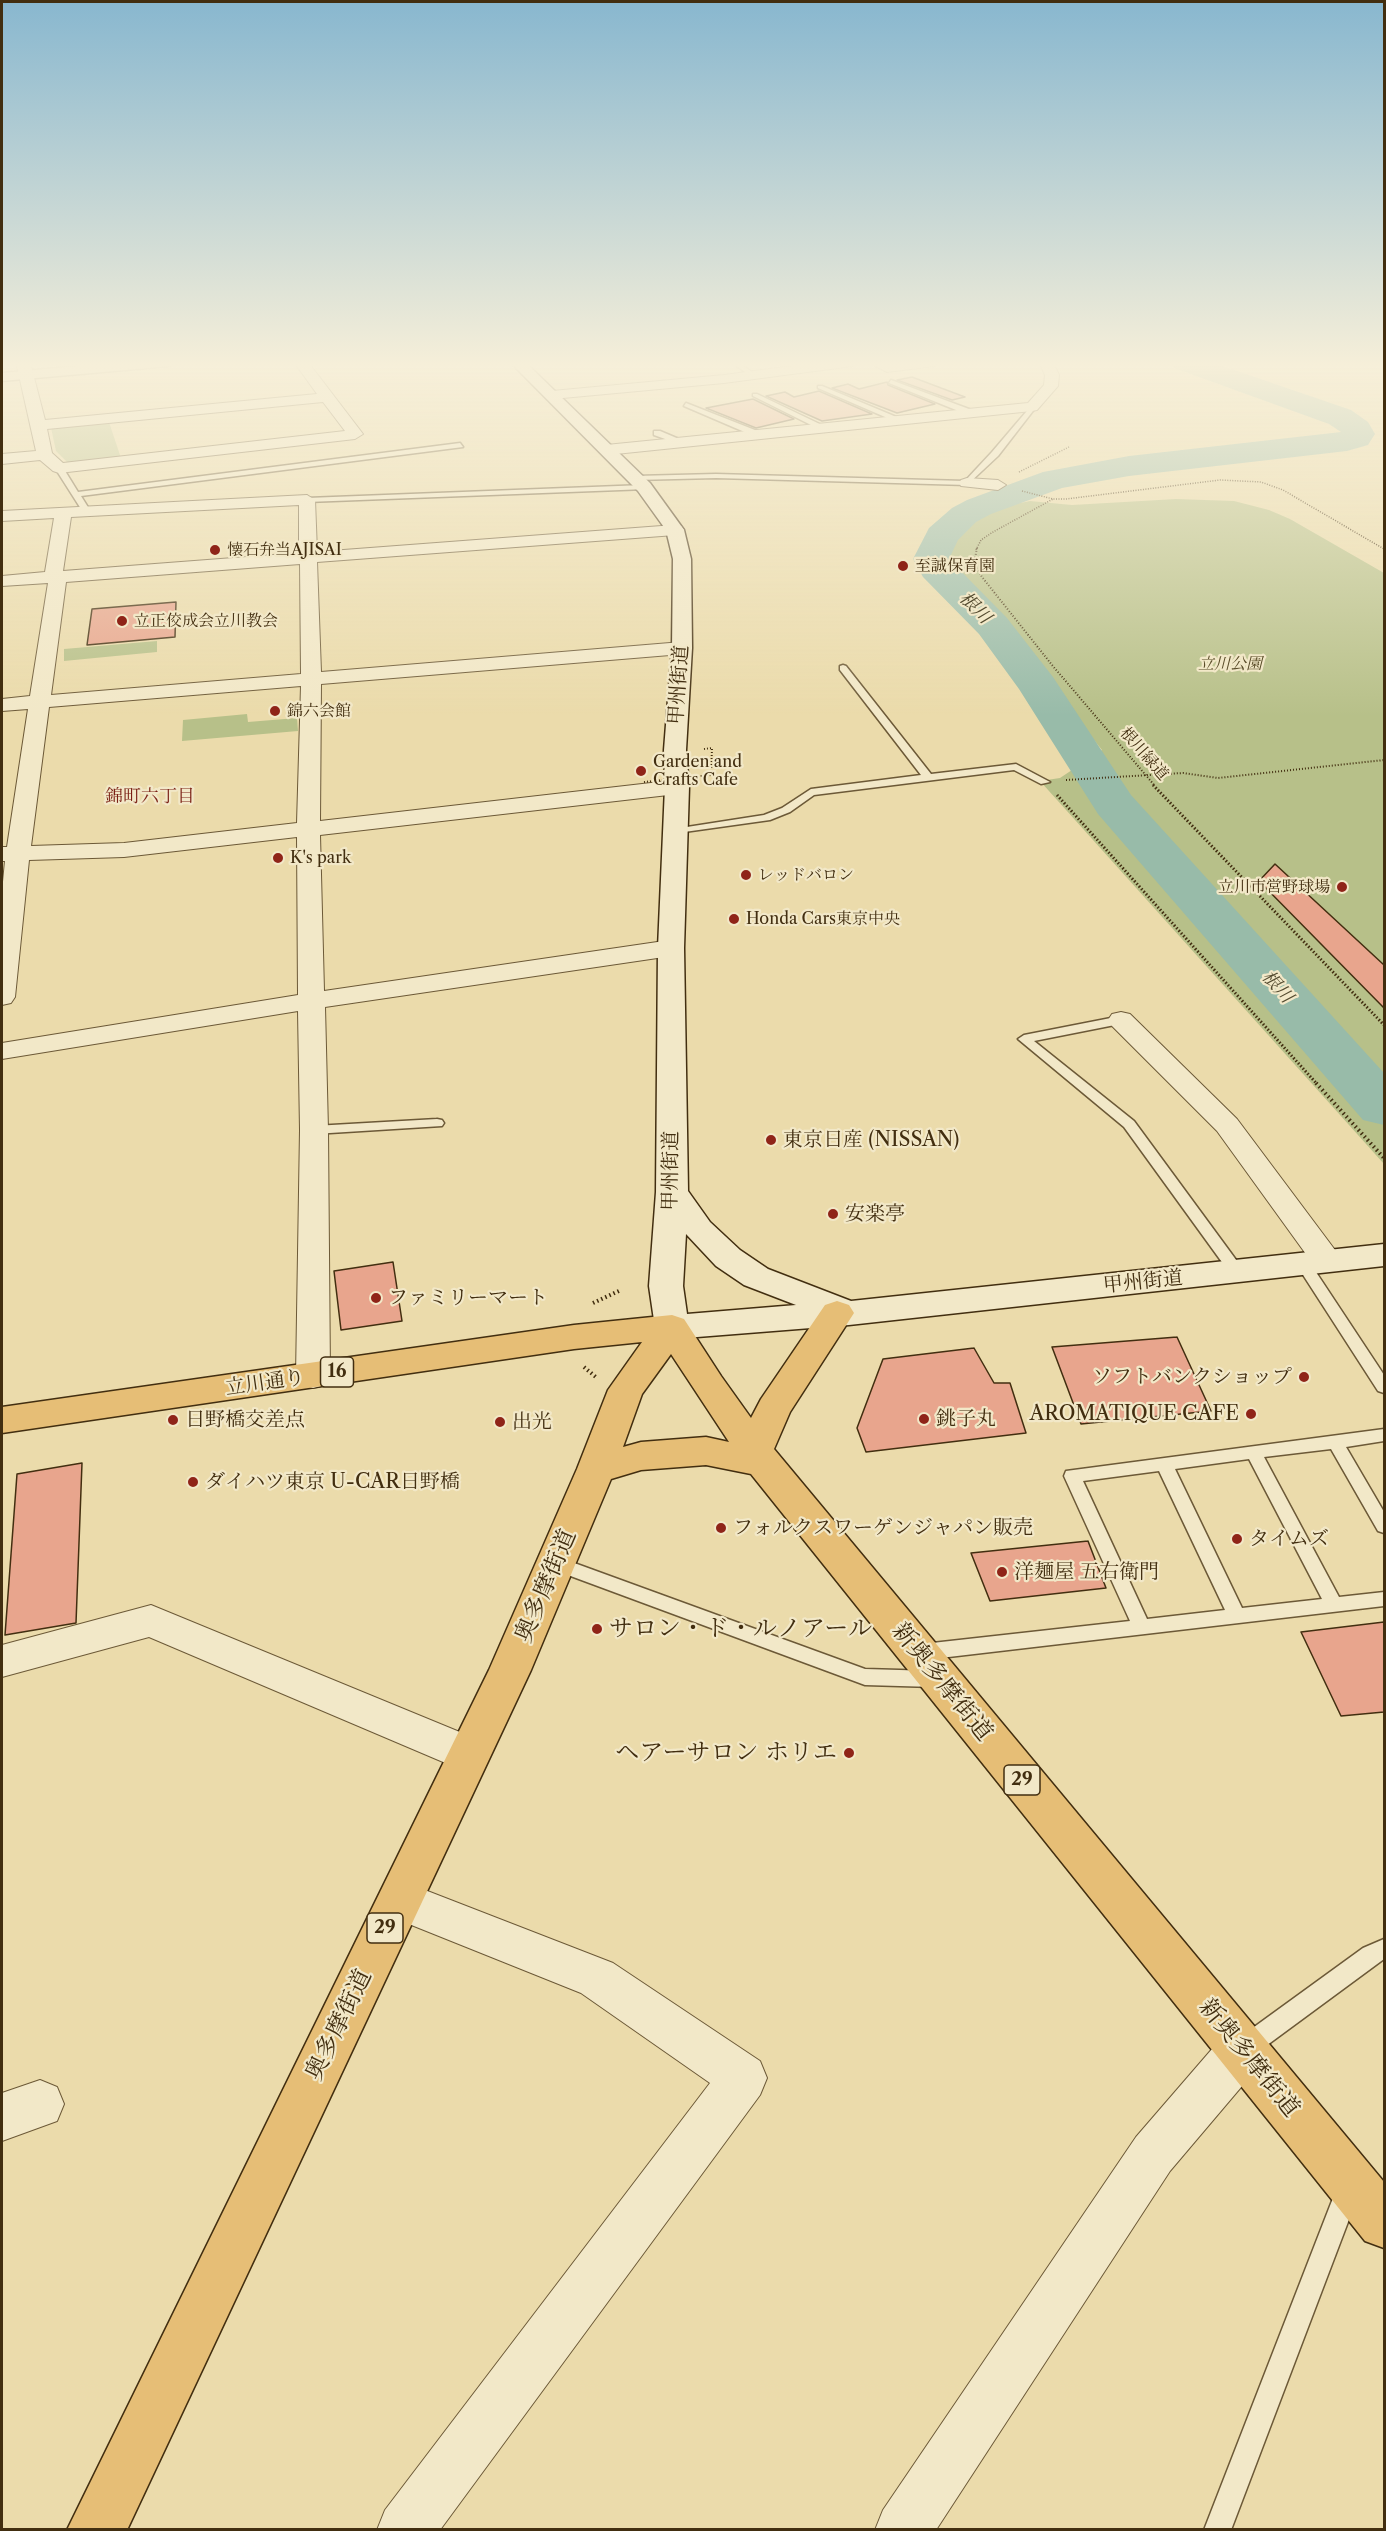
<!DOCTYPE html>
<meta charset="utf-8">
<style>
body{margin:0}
#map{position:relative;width:1386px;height:2531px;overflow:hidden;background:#ebdbab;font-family:"Libre Caslon Text",serif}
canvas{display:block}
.frame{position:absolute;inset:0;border:3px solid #422e10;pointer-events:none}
</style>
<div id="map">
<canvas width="1386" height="2531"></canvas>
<div class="frame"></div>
</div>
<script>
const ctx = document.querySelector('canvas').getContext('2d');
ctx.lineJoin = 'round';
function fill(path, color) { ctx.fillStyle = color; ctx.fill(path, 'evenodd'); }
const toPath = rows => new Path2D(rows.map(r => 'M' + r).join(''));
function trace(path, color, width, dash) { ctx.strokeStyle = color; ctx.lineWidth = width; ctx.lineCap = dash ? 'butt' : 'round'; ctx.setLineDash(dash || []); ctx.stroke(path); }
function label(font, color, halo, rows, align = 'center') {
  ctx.font = font + ' "Libre Caslon Text","Noto Serif JP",serif'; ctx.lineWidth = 4.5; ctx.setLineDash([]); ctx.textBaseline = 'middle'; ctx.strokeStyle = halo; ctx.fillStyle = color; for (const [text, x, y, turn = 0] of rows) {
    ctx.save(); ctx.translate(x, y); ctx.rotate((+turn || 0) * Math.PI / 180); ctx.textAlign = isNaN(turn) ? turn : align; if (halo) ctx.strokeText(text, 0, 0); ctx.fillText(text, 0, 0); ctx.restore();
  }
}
fill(toPath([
 [109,422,121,458,68,463,56,451,51,428],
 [1176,499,1234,501,1269,510,1290,519,1384,573,1384,1164,1040,781,1060,778,1102,750,1009,633,950,571,944,551,955,533,969,520,1001,507,1030,501,1072,505],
 [157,641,157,652,64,661,64,649],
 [247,714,248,722,297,718,298,731,182,741,183,720]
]), '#b7c089');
fill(toPath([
 [1170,362,1211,362,1351,410,1368,422,1375,434,1368,445,1347,451,1129,476,1062,488,991,514,976,522,958,540,949,559,1007,618,1053,677,1131,795,1384,1073,1384,1125,1363,1120,1098,814,1019,689,979,634,923,577,913,559,929,528,952,508,967,500,1043,472,1129,456,1341,432,1329,424,1174,368,1170,362]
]), '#98bba9');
const building = toPath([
 [912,377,965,397,952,400,897,380,912,377],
 [887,382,888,385,935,404,897,413,832,388,848,384,859,389,887,382],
 [819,391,872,414,822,421,766,396,785,392,794,397,819,391],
 [753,399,794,419,756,428,706,408,753,399],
 [176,602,175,637,87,645,92,609,176,602],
 [1275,864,1384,965,1384,1008,1259,881,1275,864],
 [393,1262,402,1321,341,1330,334,1271,393,1262],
 [1177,1337,1211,1411,1081,1424,1052,1347,1177,1337],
 [974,1348,994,1383,1010,1383,1026,1433,866,1452,857,1428,883,1359,974,1348],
 [82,1463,76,1623,5,1635,17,1474,82,1463],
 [1088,1541,1106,1588,990,1601,971,1553,1088,1541],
 [1384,1622,1384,1712,1341,1716,1301,1632,1384,1622]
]);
fill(building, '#e8a58d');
trace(building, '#422e10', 1.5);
const service = toPath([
 [731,362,738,362,756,375,751,376,731,362],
 [891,380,977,412,978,414,971,416,889,383,891,380],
 [818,386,822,386,906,421,899,423,818,388,818,386],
 [753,394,757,394,828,428,821,430,753,396,753,394],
 [686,403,760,432,761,434,754,436,684,406,686,403],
 [1032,405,1036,407,998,456,967,485,716,478,635,480,631,478,635,476,716,474,965,481,992,452,1032,405],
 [654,431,660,431,686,442,679,444,654,435,654,431],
 [460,443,463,447,81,496,91,512,87,514,83,512,55,468,62,466,78,492,460,443],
 [644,485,647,485,647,489,307,502,303,500,307,498,644,485],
 [843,665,846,666,931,774,1016,764,1050,782,1041,784,1014,770,814,795,790,812,770,820,670,834,670,830,674,829,764,815,782,808,811,789,921,775,840,670,840,666,843,665],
 [1121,1016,1127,1020,1125,1023,1034,1041,1134,1121,1242,1268,1245,1272,1242,1276,1232,1276,1124,1127,1018,1039,1024,1035,1121,1016],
 [437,1119,442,1120,444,1123,442,1126,314,1134,307,1130,314,1126,437,1119],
 [1303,1259,1308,1260,1384,1375,1384,1393,1378,1391,1296,1264,1303,1259],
 [1384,1429,1384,1441,1346,1447,1384,1512,1384,1533,1378,1531,1331,1449,1264,1457,1339,1597,1384,1592,1384,1606,923,1660,916,1657,914,1652,916,1647,923,1644,1130,1621,1064,1476,1066,1471,1384,1429],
 [1249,1459,1322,1599,1242,1608,1175,1469,1249,1459],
 [1159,1471,1225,1610,1147,1619,1083,1481,1159,1471],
 [555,1556,865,1669,934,1671,941,1673,943,1679,941,1685,934,1687,865,1685,549,1568,546,1563,549,1558,555,1556],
 [1384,1939,1384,1959,1255,2054,1247,2057,1239,2054,1236,2046,1239,2038,1363,1948,1384,1939],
 [1347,2181,1355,2185,1359,2193,1231,2530,1204,2530,1335,2193,1339,2185,1347,2181]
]);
const minor = toPath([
 [16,362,30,362,45,420,317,394,294,362,308,362,363,434,355,439,59,473,53,471,40,460,2,464,2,454,36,451,16,362],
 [323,402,345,431,63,463,52,453,47,429,323,402],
 [822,362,860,362,853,366,724,383,552,399,545,395,552,391,724,375,822,362],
 [868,362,889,364,942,362,935,366,887,372,868,362],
 [1039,362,1053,362,1059,375,1058,386,1037,410,1032,411,606,455,598,450,606,445,1028,403,1044,385,1045,375,1039,362],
 [967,478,998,480,1006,485,998,490,961,486,959,483,961,480,967,478],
 [307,495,315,500,317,552,675,525,681,526,684,530,681,534,675,535,317,562,321,672,682,642,689,644,692,648,689,652,682,654,321,684,320,821,677,780,685,782,688,787,685,792,677,794,320,835,324,991,671,940,680,943,684,948,680,953,671,956,325,1007,328,1130,330,1376,325,1385,313,1388,301,1385,296,1376,300,1130,298,1011,2,1059,2,1043,298,995,297,837,124,857,29,860,15,997,11,1003,2,1005,2,892,5,861,2,861,2,847,7,847,28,709,2,711,2,699,30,696,48,583,2,586,2,576,45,572,54,518,2,521,2,511,307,495],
 [299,505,299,553,63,571,71,517,299,505],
 [300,564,301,674,51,695,66,582,300,564],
 [301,686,297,823,124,843,31,846,49,707,301,686],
 [1121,1012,1130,1014,1237,1119,1338,1254,1343,1261,1338,1268,1327,1271,1316,1268,1217,1131,1112,1026,1108,1020,1112,1014,1121,1012],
 [151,1605,484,1742,490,1755,484,1768,469,1773,149,1637,2,1677,2,1645,151,1605],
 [399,1880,613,1963,760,2061,767,2078,760,2095,440,2530,377,2530,385,2510,710,2083,581,1993,384,1914,377,1900,384,1886,399,1880],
 [1242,2027,1259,2034,1265,2050,1259,2066,1170,2171,936,2530,875,2530,883,2510,1136,2137,1225,2034,1242,2027],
 [40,2080,57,2087,64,2104,57,2121,2,2141,2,2093,40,2080]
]);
const tertiary = toPath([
 [121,362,177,362,170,366,2,381,2,373,121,362]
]);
const secondary = toPath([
 [510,362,525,362,650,483,684,530,691,559,692,648,686,750,689,787,684,948,688,1191,710,1222,740,1250,768,1269,851,1301,1384,1244,1384,1266,849,1325,672,1339,660,1335,655,1327,649,1286,656,1192,658,948,665,787,664,750,672,648,673,559,666,530,638,491,510,362],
 [686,1234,716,1266,744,1285,796,1305,687,1314,683,1286,686,1234]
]);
const primary = toPath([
 [837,1301,849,1305,854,1313,790,1412,774,1449,1384,2182,1384,2248,1365,2241,751,1474,706,1465,641,1470,611,1479,531,1670,127,2530,67,2530,489,1670,577,1469,608,1390,642,1342,574,1349,2,1433,2,1407,574,1325,672,1315,684,1319,721,1376,751,1418,761,1399,825,1305,837,1301],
 [671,1354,729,1442,706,1437,641,1442,623,1447,642,1394,671,1354]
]);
trace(service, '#6c5937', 3);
trace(minor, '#6c5937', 2);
trace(tertiary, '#6c5937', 3);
trace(secondary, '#422e10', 3);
trace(primary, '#422e10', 3);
trace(toPath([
 [1019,472,1069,447],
 [1022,491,1053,499,1066,499,1220,480,1261,482,1283,490,1384,549],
 [976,550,981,540,993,532,1053,499]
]), '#422e10', 1.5, [1, 1.5]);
trace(toPath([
 [977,548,974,564,982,577,1052,665,1155,786],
 [704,749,712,748,711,775],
 [1066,780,1183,773,1218,778,1384,760]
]), '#422e10', 2, [1, 2]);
trace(toPath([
 [1153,785,1384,1025],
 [1057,795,1317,1084]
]), '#422e10', 3, [1.5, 2]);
trace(toPath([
 [1316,1083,1384,1158],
 [593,1303,621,1290],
 [584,1367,597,1378]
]), '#422e10', 4, [1.5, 3]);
fill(service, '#f2e8c8');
fill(minor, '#f2e8c8');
fill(tertiary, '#f2e8c8');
fill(secondary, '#f2e8c8');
fill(primary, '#e6be76');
trace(toPath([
 [644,782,711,775]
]), '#422e10', 2, [1, 2]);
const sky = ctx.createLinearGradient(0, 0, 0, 716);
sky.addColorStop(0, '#88b7cf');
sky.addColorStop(0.51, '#f6efd9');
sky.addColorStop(1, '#f6efd900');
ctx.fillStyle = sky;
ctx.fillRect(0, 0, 1386, 716);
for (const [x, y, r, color] of [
 [215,550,6,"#8f2418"],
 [903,566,6,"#8f2418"],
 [122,621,6,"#8f2418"],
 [275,711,6,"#8f2418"],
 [641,771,6,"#8f2418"],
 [278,858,6,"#8f2418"],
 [746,875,6,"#8f2418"],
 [1342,887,6,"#8f2418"],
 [734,919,6,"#8f2418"],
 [771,1140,6,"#8f2418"],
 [833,1214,6,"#8f2418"],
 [376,1298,6,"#8f2418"],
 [1304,1377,6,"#8f2418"],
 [1251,1414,6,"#8f2418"],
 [924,1419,6,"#8f2418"],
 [173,1420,6,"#8f2418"],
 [500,1422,6,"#8f2418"],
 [193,1482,6,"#8f2418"],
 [721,1528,6,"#8f2418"],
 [1237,1539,6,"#8f2418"],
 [1002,1572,6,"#8f2418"],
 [597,1629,6,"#8f2418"],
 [849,1753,6,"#8f2418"]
]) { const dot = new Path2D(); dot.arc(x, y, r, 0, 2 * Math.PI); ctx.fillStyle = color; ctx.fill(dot); trace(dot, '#f2e8c8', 2); }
label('16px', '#422e10', '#f2e8c8', [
 ["懐石弁当AJISAI",227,550],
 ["至誠保育園",915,566],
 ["立正佼成会立川教会",134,621],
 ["錦六会館",287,711],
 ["Garden and",653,762],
 ["Crafts Cafe",653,780],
 ["K's park",290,858],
 ["レッドバロン",758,875],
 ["立川市営野球場",1330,887,"right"],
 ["Honda Cars東京中央",746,919]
], 'left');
label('italic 16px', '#594b28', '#f2e8c8', [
 ["立川公園",1230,664]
]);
label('16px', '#422e10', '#f2e8c8', [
 ["根川緑道",1144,754,49]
]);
label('italic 18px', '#534a2f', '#f2e8c8', [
 ["根川",975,608,45],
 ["根川",1277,987,48]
]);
label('18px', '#7a1f14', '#f2e8c8', [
 ["錦町六丁目",150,797]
]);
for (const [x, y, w] of [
 [337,1372,33],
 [1022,1780,36],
 [385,1928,36]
]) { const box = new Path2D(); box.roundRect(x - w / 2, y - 15, w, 30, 4.5); ctx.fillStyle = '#f2e8c8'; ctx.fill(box); trace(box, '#422e10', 1.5); }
label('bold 18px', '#422e10', null, [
 ["16",337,1372],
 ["29",1022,1780],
 ["29",385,1928]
]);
label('20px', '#422e10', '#f2e8c8', [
 ["甲州街道",679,685,-86],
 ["甲州街道",671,1171,-89],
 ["甲州街道",1143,1282,-6],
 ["立川通り",265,1383,-8]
]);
label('20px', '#422e10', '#f2e8c8', [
 ["東京日産 (NISSAN)",783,1140],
 ["安楽亭",845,1214],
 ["ファミリーマート",388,1298],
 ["ソフトバンクショップ",1292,1377,"right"],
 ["AROMATIQUE CAFE",1239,1414,"right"],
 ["銚子丸",936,1419],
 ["日野橋交差点",185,1420],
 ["出光",512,1422],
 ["ダイハツ東京 U-CAR日野橋",205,1482],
 ["フォルクスワーゲンジャパン販売",733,1528],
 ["タイムズ",1249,1539],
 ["洋麺屋 五右衛門",1014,1572]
], 'left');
label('24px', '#422e10', '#f2e8c8', [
 ["奥多摩街道",546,1586,-67],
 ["新奥多摩街道",942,1682,51],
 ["奥多摩街道",339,2025,-64],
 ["新奥多摩街道",1249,2058,51]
]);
label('24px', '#422e10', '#f2e8c8', [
 ["サロン・ド・ルノアール",609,1629],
 ["ヘアーサロン ホリエ",837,1753,"right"]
], 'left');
</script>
